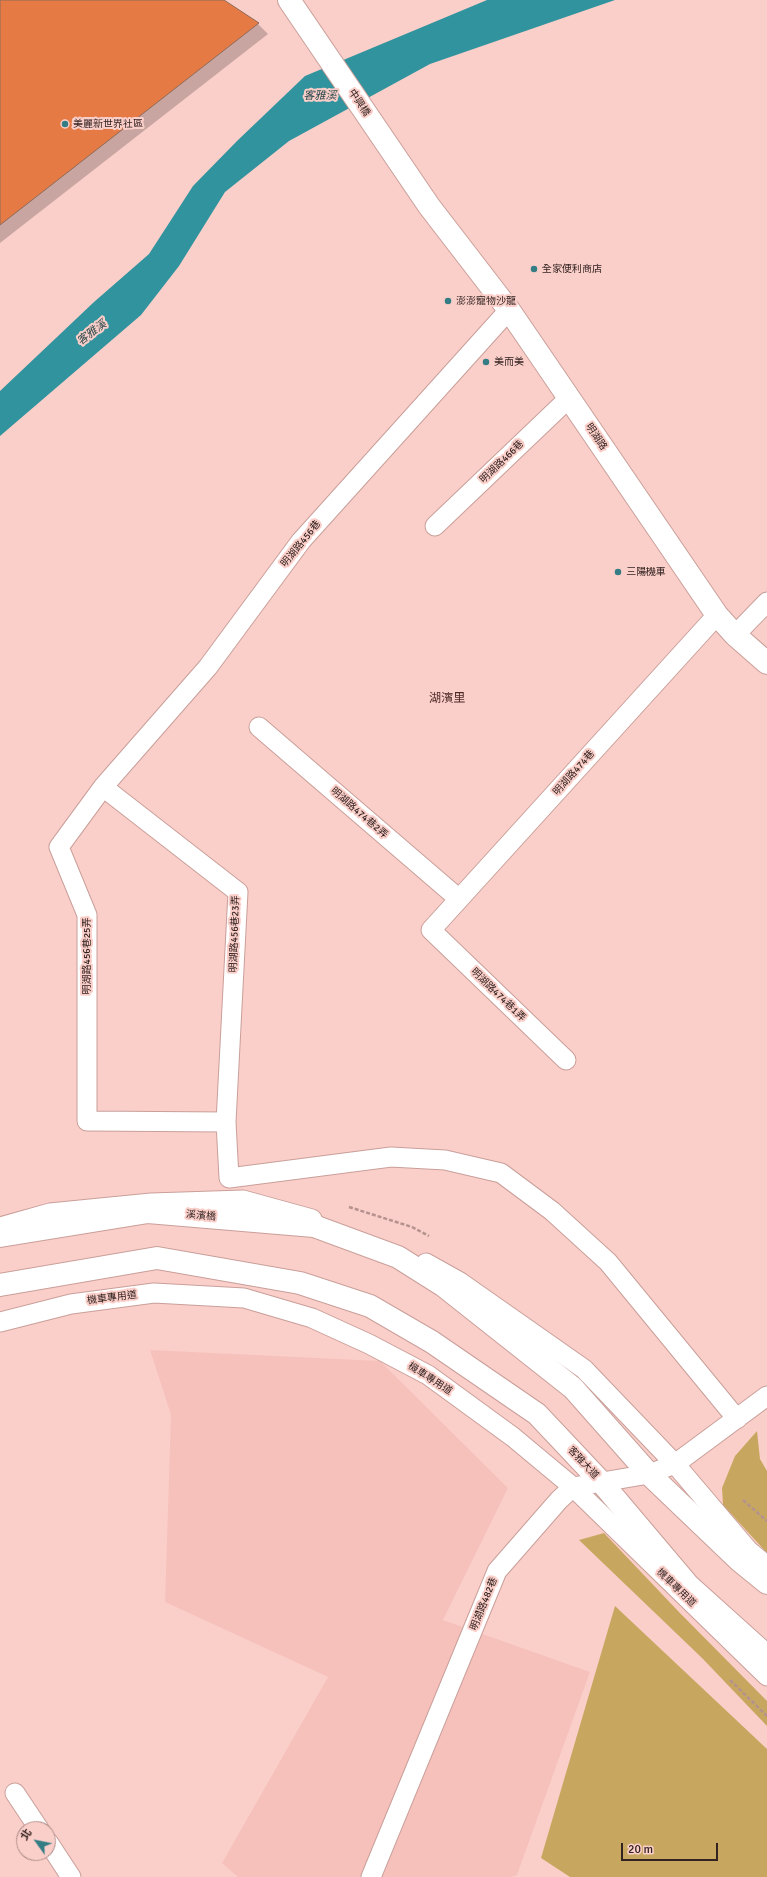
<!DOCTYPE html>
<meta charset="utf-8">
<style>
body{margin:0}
#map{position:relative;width:767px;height:1877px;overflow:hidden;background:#fbcfc9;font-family:Signika,"Noto Sans TC",sans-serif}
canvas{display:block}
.north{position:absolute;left:16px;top:1821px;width:40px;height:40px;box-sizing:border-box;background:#fbcfc9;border:1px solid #ab8a85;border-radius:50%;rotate:303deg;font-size:11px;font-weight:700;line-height:16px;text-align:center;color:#322220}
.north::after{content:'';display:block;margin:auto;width:14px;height:18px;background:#357d85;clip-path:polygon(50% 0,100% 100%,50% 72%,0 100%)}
.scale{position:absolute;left:621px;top:1843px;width:97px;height:18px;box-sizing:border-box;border:2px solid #322220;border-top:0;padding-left:5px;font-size:12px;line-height:14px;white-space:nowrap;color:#322220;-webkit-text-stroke:3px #fbcfc9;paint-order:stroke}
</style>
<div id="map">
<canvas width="767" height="1877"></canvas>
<div class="north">北</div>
<div class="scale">20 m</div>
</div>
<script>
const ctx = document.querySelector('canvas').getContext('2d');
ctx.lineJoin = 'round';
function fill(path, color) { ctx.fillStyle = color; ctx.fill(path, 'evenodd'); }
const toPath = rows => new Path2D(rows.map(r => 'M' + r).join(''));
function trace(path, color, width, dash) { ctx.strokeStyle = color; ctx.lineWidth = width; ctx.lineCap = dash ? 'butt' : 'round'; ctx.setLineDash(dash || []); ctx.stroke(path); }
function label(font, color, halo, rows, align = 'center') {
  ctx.font = font + ' Signika,"Noto Sans TC",sans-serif'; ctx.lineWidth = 4; ctx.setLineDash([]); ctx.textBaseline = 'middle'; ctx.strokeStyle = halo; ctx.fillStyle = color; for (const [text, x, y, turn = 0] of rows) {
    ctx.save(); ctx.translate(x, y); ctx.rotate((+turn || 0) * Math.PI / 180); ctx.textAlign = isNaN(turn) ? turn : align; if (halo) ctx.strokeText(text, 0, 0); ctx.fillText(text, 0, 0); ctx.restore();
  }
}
fill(toPath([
 [150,1350,380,1361,508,1488,443,1620,590,1672,517,1875,511,1877,238,1877,222,1863,328,1677,165,1602,171,1415]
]), '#f6c1bb');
fill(toPath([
 [757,1431,760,1459,767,1471,767,1553,723,1505,722,1488,735,1456],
 [604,1533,678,1611,767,1701,767,1726,702,1658,579,1540],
 [615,1606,767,1749,767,1877,570,1877,541,1858]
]), '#c7a760');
fill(toPath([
 [487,0,615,0,430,64,289,141,225,192,179,266,141,315,0,436,0,391,94,302,149,254,193,186,237,141,305,76]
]), '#31939e');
fill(toPath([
 [0,0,222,0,258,24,268,34,0,243]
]), '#0003');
const building = toPath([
 [0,0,224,0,259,23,0,225,0,0]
]);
fill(building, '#e57a44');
trace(building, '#8e6b5a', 1);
const service = toPath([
 [509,310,301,541,208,667,103,787,59,847,87,915,87,1121,226,1122,229,1178,391,1157,445,1160,501,1173,552,1211,608,1262,737,1419],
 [435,526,569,398],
 [735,635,767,602],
 [259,727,459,899],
 [103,787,238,892,226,1122],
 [566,1060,431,930,717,615],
 [0,1227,50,1213,151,1203,243,1200,312,1219],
 [426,1263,460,1282,584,1369,675,1464,748,1550,767,1566],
 [0,1322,71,1304,154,1293,244,1298,312,1318,369,1344,428,1375,513,1437,573,1487,767,1676],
 [15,1793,39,1829],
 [48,1842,71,1877],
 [371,1877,497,1571,559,1500,573,1487,649,1474,675,1464,767,1396]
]);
const tertiary = toPath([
 [0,1236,148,1212,314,1226,398,1257,444,1286,573,1388,649,1474,740,1561,767,1583],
 [0,1285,157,1258,300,1283,370,1306,432,1342,537,1414,602,1483,689,1586,767,1656]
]);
const secondary = toPath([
 [289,0,429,206,509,310,717,615,735,635,767,663]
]);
trace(service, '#c99f9a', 21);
trace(tertiary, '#c99f9a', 24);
trace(secondary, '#c99f9a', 24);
trace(toPath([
 [349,1207,412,1227,429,1236],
 [743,1500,767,1521],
 [730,1680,767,1716]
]), '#b5928e', 2.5, [4, 2]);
trace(service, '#fff', 19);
trace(tertiary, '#fff', 22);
trace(secondary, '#fff', 22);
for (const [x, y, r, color] of [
 [65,124,4,"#357d85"],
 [534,269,4,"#357d85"],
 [448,301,4,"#357d85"],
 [486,362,4,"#357d85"],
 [618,572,4,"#357d85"]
]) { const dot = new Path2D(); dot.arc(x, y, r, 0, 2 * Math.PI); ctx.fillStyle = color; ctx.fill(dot); trace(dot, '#fbcfc9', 1.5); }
label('10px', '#322220', '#fbcfc9', [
 ["中興橋",359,103,56],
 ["明湖路",596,437,56],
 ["明湖路466巷",502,462,-44],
 ["明湖路456巷",301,544,-51],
 ["明湖路474巷",574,773,-48],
 ["明湖路474巷2弄",359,813,41],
 ["明湖路456巷23弄",235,934,-88],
 ["明湖路456巷25弄",87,956,-90],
 ["明湖路474巷1弄",498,995,44],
 ["溪濱橋",201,1216,5],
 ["機車專用道",112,1298,-7],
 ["機車專用道",430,1379,33],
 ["客雅大道",583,1463,47],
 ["機車專用道",676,1588,44],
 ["明湖路482巷",484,1604,-68]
]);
label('10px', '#322220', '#fbcfc9', [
 ["美麗新世界社區",73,124],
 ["全家便利商店",542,269],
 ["澎澎寵物沙龍",456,301],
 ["美而美",494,362],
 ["三陽機車",626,572]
], 'left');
label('italic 11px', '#2a484c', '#fbcfc9', [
 ["客雅溪",320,96],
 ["客雅溪",92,333,-37]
]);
label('12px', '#4b2926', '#fbcfc9', [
 ["湖濱里",447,699]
]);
</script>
